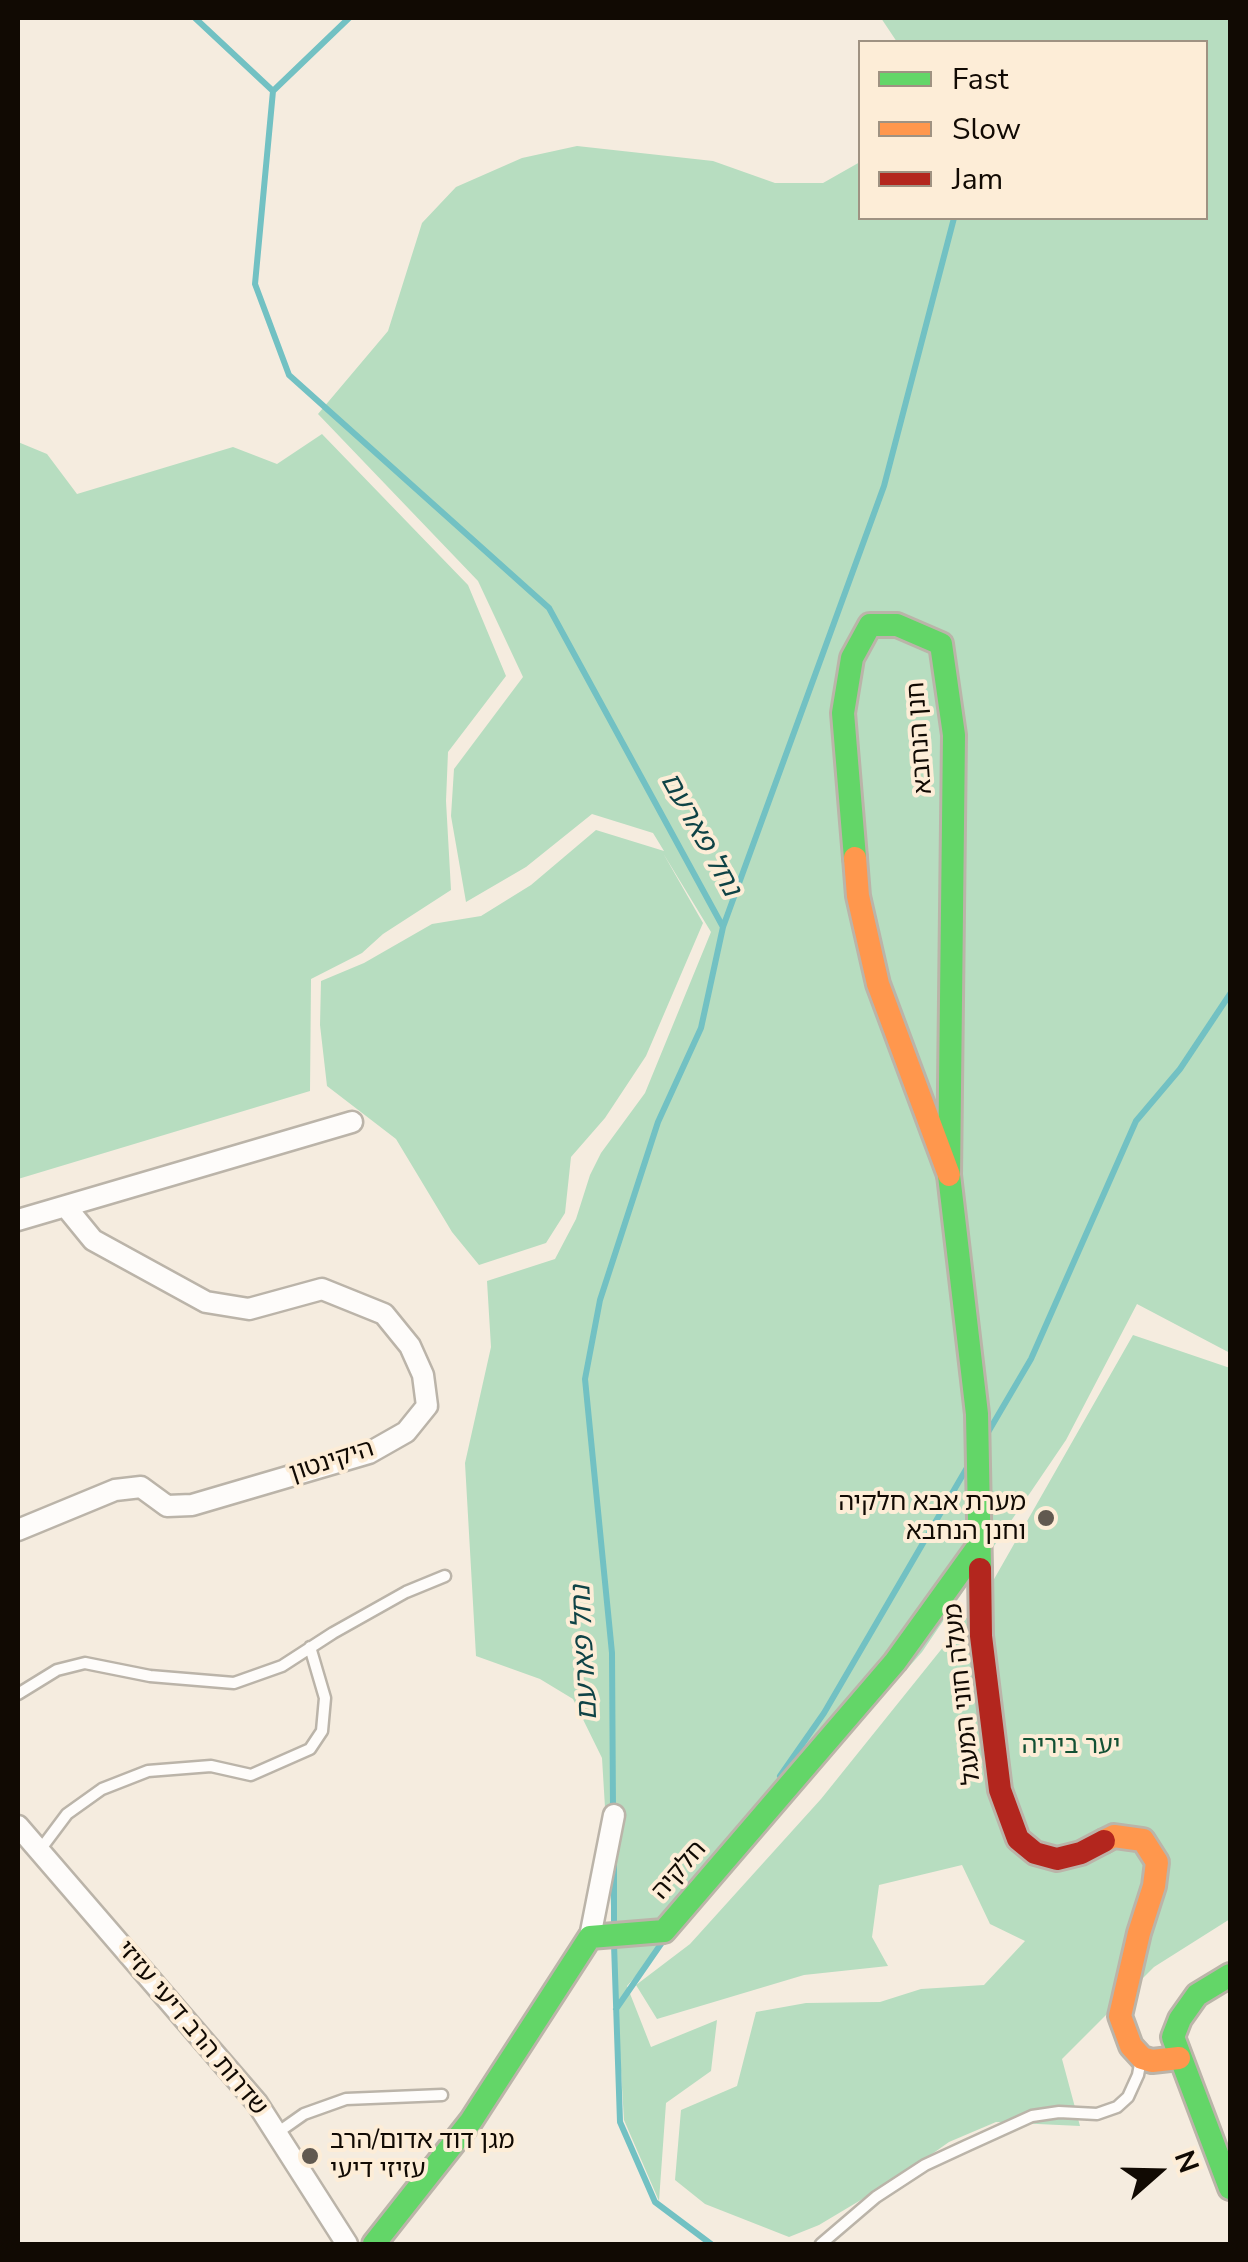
<!DOCTYPE html>
<meta charset="utf-8">
<style>
body{margin:0}
#map{position:relative;width:1248px;height:2262px;overflow:hidden;background:#f5ecdf;font-family:"Nunito Sans",sans-serif}
canvas{display:block}
.frame{position:absolute;inset:0;border:20px solid #110a03;pointer-events:none}
.legend{position:absolute;left:858px;top:40px;width:350px;height:180px;box-sizing:border-box;background:#fdedd7;border:2px solid #9f9282;margin:0;padding:12px 18px;list-style:none;font-size:30px;color:#110a03}
.legend li{display:flex;align-items:center;gap:20px;height:50px}
.legend b{width:50px;border:2px solid #9f9282}
.north{position:absolute;left:1108px;top:2122px;width:100px;height:100px;-webkit-text-stroke:8px #fdedd7;paint-order:stroke;rotate:70deg;font-size:28px;font-weight:700;line-height:40px;text-align:center;color:#110a03}
.north::after{content:'';display:block;margin:auto;width:35px;height:45px;background:#110a03;clip-path:polygon(50% 0,100% 100%,50% 72%,0 100%)}
</style>
<div id="map">
<canvas width="1248" height="2262"></canvas>
<div class="frame"></div>
<ul class="legend">
<li><b style="height:12px;background:#63d668"></b>Fast</li>
<li><b style="height:12px;background:#ff974d"></b>Slow</li>
<li><b style="height:12px;background:#b3261e"></b>Jam</li>
</ul>
<div class="north">N</div>
</div>
<script>
const ctx = document.querySelector('canvas').getContext('2d');
ctx.lineJoin = 'round';
function fill(path, color) { ctx.fillStyle = color; ctx.fill(path, 'evenodd'); }
const toPath = rows => new Path2D(rows.map(r => 'M' + r).join(''));
function trace(path, color, width, dash) { ctx.strokeStyle = color; ctx.lineWidth = width; ctx.lineCap = dash ? 'butt' : 'round'; ctx.setLineDash(dash || []); ctx.stroke(path); }
function label(font, color, halo, rows, align = 'center') {
  ctx.font = font + ' "Nunito Sans","Noto Sans Hebrew",sans-serif'; ctx.lineWidth = 8; ctx.setLineDash([]); ctx.textBaseline = 'middle'; ctx.strokeStyle = halo; ctx.fillStyle = color; for (const [text, x, y, turn = 0] of rows) {
    ctx.save(); ctx.translate(x, y); ctx.rotate((+turn || 0) * Math.PI / 180); ctx.textAlign = isNaN(turn) ? turn : align; if (halo) ctx.strokeText(text, 0, 0); ctx.fillText(text, 0, 0); ctx.restore();
  }
}
fill(toPath([
 [881,18,1230,18,1230,1353,1137,1304,1066,1440,922,1652,627,1986,651,2047,717,2020,711,2071,666,2103,659,2201,624,2120,602,1758,573,1699,540,1679,476,1656,465,1463,491,1347,487,1281,555,1259,576,1219,590,1175,601,1153,645,1093,711,932,663,853,703,923,646,1056,605,1118,571,1157,565,1213,546,1243,479,1265,452,1232,396,1139,327,1086,320,1025,321,981,364,963,432,924,481,916,531,885,596,830,664,851,653,833,592,814,526,867,466,902,451,816,454,769,523,677,478,581,318,414,388,331,422,223,456,187,522,158,577,146,713,161,775,183,823,183,860,162,860,218,1206,218,1206,42,897,42],
 [322,434,468,585,506,676,448,752,446,801,451,890,383,934,362,953,311,979,310,1091,18,1179,18,442,47,454,77,494,233,447,277,464],
 [1133,1335,1230,1368,1230,1919,1154,1967,1062,2059,1080,2126,996,2122,949,2142,901,2176,819,2225,789,2237,705,2204,675,2180,681,2110,737,2086,756,2012,806,2003,880,2002,921,1989,984,1985,1025,1941,990,1924,962,1865,879,1885,872,1937,888,1966,804,1975,657,2019,636,1985,690,1944,821,1799,985,1595]
]), '#b7ddc0');
trace(toPath([
 [195,18,273,91,255,284,289,375,549,608,723,927,701,1028,658,1122,600,1300,585,1379,612,1653,613,1811],
 [273,91,349,18],
 [723,927,884,486,954,218],
 [987,1434,1031,1359,1136,1121,1180,1069,1230,994],
 [780,1776,824,1713,968,1466],
 [614,1864,614,1926],
 [614,1944,620,2122,655,2202,711,2244],
 [616,2009,663,1941]
]), '#72c1c3', 6);
const lane = toPath([
 [18,1694,57,1670,85,1663,150,1676,234,1683,282,1666,333,1633,406,1592,445,1576],
 [40,1850,67,1814,102,1789,148,1771,211,1766,251,1775,310,1749,322,1731,325,1698,310,1647],
 [277,2133,304,2114,346,2099,442,2095],
 [821,2244,876,2197,925,2165,966,2146,1032,2116,1059,2112,1097,2114,1117,2107,1128,2097,1138,2075,1141,2059]
]);
const street = toPath([
 [18,1220,352,1122],
 [18,1530,115,1490,141,1487,167,1506,192,1505,369,1453,406,1432,427,1406,423,1375,410,1346,384,1314,322,1289,249,1309,206,1302,93,1240,66,1207],
 [18,1826,257,2103,347,2244],
 [590,1937,614,1815]
]);
const fast = toPath([
 [855,858,843,713,852,658,870,625,897,625,941,644,954,735,949,1175,977,1414,980,1569],
 [1230,1975,1197,1995,1180,2019,1173,2037,1230,2188],
 [374,2244,471,2121,590,1937,664,1931,895,1662,980,1544]
]);
const slow = toPath([
 [855,858,858,896,878,984,949,1175],
 [1104,1841,1114,1836,1143,1840,1157,1862,1154,1886,1139,1933,1120,2016,1131,2046,1142,2058,1152,2061,1179,2058]
]);
const jam = toPath([
 [980,1569,981,1636,1000,1790,1018,1839,1035,1853,1057,1859,1081,1853,1104,1841]
]);
trace(lane, '#bbb4a9', 15);
trace(street, '#bbb4a9', 25);
trace(fast, '#bbb4a9', 28);
trace(slow, '#bbb4a9', 28);
trace(jam, '#bbb4a9', 28);
trace(lane, '#fefcfa', 10);
trace(street, '#fefcfa', 20);
trace(fast, '#63d668', 22);
trace(slow, '#ff974d', 22);
trace(jam, '#b3261e', 22);
for (const [x, y, r, color] of [
 [1046,1518,10,"#615950"],
 [310,2156,10,"#615950"]
]) { const dot = new Path2D(); dot.arc(x, y, r, 0, 2 * Math.PI); ctx.fillStyle = color; ctx.fill(dot); trace(dot, '#fdedd7', 4); }
label('25px', '#110a03', '#fdedd7', [
 ["חנן הנחבא",921,738,-94],
 ["היקינטון",332,1462,-18],
 ["מעלה חוני המעגל",964,1694,-96],
 ["חלקיה",680,1871,-49],
 ["שדרות הרב דיעי עזיזי",191,2029,50]
]);
label('25px', '#110a03', '#fdedd7', [
 ["מערת אבא חלקיה",1026,1504],
 ["וחנן הנחבא",1026,1533],
 ["מגן דוד אדום/הרב",330,2142,"left"],
 ["עזיזי דיעי",330,2171,"left"]
], 'right');
label('25px', '#135134', '#fdedd7', [
 ["יער ביריה",1071,1747]
]);
label('italic 28px', '#0f4346', '#fdedd7', [
 ["נחל פארעם",699,835,61],
 ["נחל פארעם",586,1653,-93]
]);
</script>
